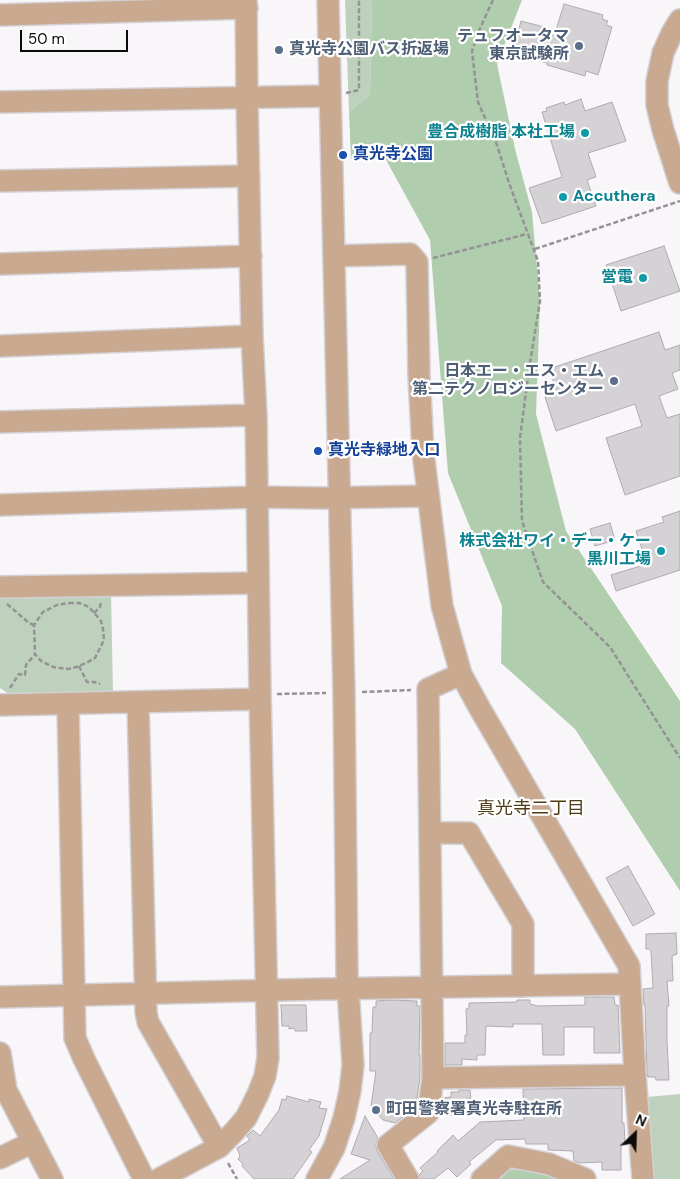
<!DOCTYPE html>
<meta charset="utf-8">
<style>
body{margin:0}
#map{position:relative;width:680px;height:1179px;overflow:hidden;background:#f9f6fa;font-family:"DM Sans",sans-serif}
canvas{display:block}
.north{position:absolute;left:610px;top:1109px;width:50px;height:50px;-webkit-text-stroke:4px #fff;paint-order:stroke;rotate:24deg;font-size:14px;font-weight:700;line-height:20px;text-align:center;color:#0c0b0c}
.north::after{content:'';display:block;margin:auto;width:18px;height:22px;background:#0c0b0c;clip-path:polygon(50% 0,100% 100%,50% 72%,0 100%)}
.scale{position:absolute;left:20px;top:30px;width:108px;height:22px;box-sizing:border-box;border:2px solid #0c0b0c;border-top:0;padding-left:6px;font-size:15px;line-height:18px;white-space:nowrap;color:#0c0b0c;-webkit-text-stroke:4px #fff;paint-order:stroke}
</style>
<div id="map">
<canvas width="680" height="1179"></canvas>
<div class="north">N</div>
<div class="scale">50 m</div>
</div>
<script>
const ctx = document.querySelector('canvas').getContext('2d');
ctx.lineJoin = 'round';
function fill(path, color) { ctx.fillStyle = color; ctx.fill(path, 'evenodd'); }
const toPath = rows => new Path2D(rows.map(r => 'M' + r).join(''));
function trace(path, color, width, dash) { ctx.strokeStyle = color; ctx.lineWidth = width; ctx.lineCap = dash ? 'butt' : 'round'; ctx.setLineDash(dash || []); ctx.stroke(path); }
function label(font, color, halo, rows, align = 'center') {
  ctx.font = font + ' "DM Sans","Noto Sans JP",sans-serif'; ctx.lineWidth = 4.5; ctx.setLineDash([]); ctx.textBaseline = 'middle'; ctx.strokeStyle = halo; ctx.fillStyle = color; for (const [text, x, y, turn = 0] of rows) {
    ctx.save(); ctx.translate(x, y); ctx.rotate((+turn || 0) * Math.PI / 180); ctx.textAlign = isNaN(turn) ? turn : align; if (halo) ctx.strokeText(text, 0, 0); ctx.fillText(text, 0, 0); ctx.restore();
  }
}
fill(toPath([
 [345,0,372,0,370,95,349,112],
 [111,590,113,694,9,694,0,688,0,597],
 [680,1094,680,1179,652,1179,647,1097]
]), '#bed1bc');
fill(toPath([
 [372,0,522,0,497,64,515,149,532,212,540,301,536,414,566,531,680,701,680,891,575,729,501,663,502,606,448,473,430,240,385,158,351,159,349,112,370,95],
 [507,1169,535,1171,555,1179,497,1179]
]), '#b0cdad');
const building = toPath([
 [564,4,603,15,602,19,608,21,606,25,612,27,598,75,586,71,585,76,547,65,547,63,513,54,521,21,556,30,564,4],
 [581,99,585,111,612,102,626,141,588,153,596,177,587,180,596,206,542,224,529,188,562,177,542,112,547,111,546,108,564,102,565,105,581,99],
 [664,246,680,291,621,311,606,265,664,246],
 [659,332,665,350,680,345,680,370,672,373,678,389,659,396,667,418,680,414,680,476,625,495,606,438,642,426,635,404,556,431,545,397,557,392,549,369,659,332],
 [680,511,680,570,616,591,611,575,647,564,636,531,664,522,662,517,680,511],
 [610,523,615,540,595,546,590,529,610,523],
 [628,866,655,914,633,926,606,878,628,866],
 [676,933,677,954,672,956,673,981,667,981,669,1006,667,1006,667,1041,669,1080,656,1080,655,1077,648,1077,647,1074,645,1005,644,1005,643,989,653,988,651,951,649,949,646,949,646,934,676,933],
 [585,997,614,997,615,1005,618,1005,620,1053,594,1053,594,1027,564,1027,564,1055,543,1055,542,1024,513,1024,513,1027,486,1026,485,1055,477,1055,477,1060,462,1059,462,1065,445,1065,445,1043,465,1043,465,1035,467,1035,466,1009,469,1008,469,1003,517,1002,517,1000,530,1000,530,1004,538,1006,585,1005,585,997],
 [391,1000,417,1001,417,1006,420,1006,419,1055,420,1055,420,1077,416,1105,406,1103,403,1117,395,1123,383,1120,371,1106,376,1071,370,1071,370,1033,372,1033,373,1007,376,1007,376,1001,391,1000],
 [281,1005,306,1005,307,1031,295,1031,294,1028,289,1029,289,1026,282,1026,281,1005],
 [622,1088,622,1123,624,1123,625,1143,621,1143,621,1170,602,1170,602,1162,579,1163,574,1161,573,1151,548,1150,548,1144,526,1144,525,1139,496,1140,469,1162,471,1164,457,1177,448,1168,434,1179,420,1179,419,1175,423,1171,420,1168,438,1152,437,1151,453,1135,458,1141,480,1122,524,1120,523,1089,622,1088],
 [459,1090,470,1090,471,1099,468,1099,469,1115,450,1115,442,1110,443,1098,451,1097,451,1092,459,1092,459,1090],
 [287,1096,309,1102,309,1099,321,1102,319,1108,327,1109,319,1136,309,1150,312,1152,293,1179,254,1179,242,1166,243,1164,238,1159,240,1156,237,1148,250,1140,247,1136,253,1130,260,1136,279,1110,282,1099,286,1100,287,1096],
 [365,1116,378,1138,376,1145,377,1151,394,1179,340,1179,370,1160,351,1154,365,1116]
]);
fill(building, '#d5d2d5');
trace(building, '#aeabaf', 1);
const minor = toPath([
 [0,15,247,8],
 [680,20,672,33,663,53,657,81,657,105,663,130,680,183],
 [0,102,329,96],
 [0,181,249,176],
 [334,256,410,254,417,262,419,375,423,452,442,606,461,674,479,707,629,966,635,1075,643,1179],
 [0,264,251,256],
 [0,346,252,336],
 [0,422,256,415],
 [0,505,256,497,321,498,428,496],
 [0,587,258,583],
 [138,702,146,1012,148,1022,219,1147],
 [68,704,75,1038,84,1059,144,1179],
 [0,705,260,699],
 [431,833,469,833,523,924,523,986],
 [0,997,323,989,630,984],
 [0,1053,6,1090,52,1179],
 [433,1078,635,1075],
 [0,1158,33,1142],
 [159,1179,219,1147,233,1133,246,1118,258,1094,265,1076,268,1058,260,694,256,415,252,336,247,97,246,0],
 [317,1179,334,1148,344,1118,350,1091,353,1065,347,974,344,693,328,0],
 [408,1179,388,1145,428,1113,433,1078,428,689,461,674],
 [482,1179,508,1156,549,1164,585,1179]
]);
trace(minor, '#d3d0d4', 24);
trace(toPath([
 [493,0,481,26,472,51,478,102,497,145,509,183,538,261,540,301,529,369,520,438,522,521,543,582,610,647,680,758],
 [346,93,359,90,359,0],
 [535,249,680,201],
 [433,258,527,234],
 [69,603,79,603,89,607,101,621,103,629,104,640,95,658,86,663,77,667,68,669,53,667,41,661,35,654,34,625,43,612,57,605,69,603],
 [7,604,29,623,34,625],
 [94,613,100,607,101,602],
 [79,666,87,682,94,682,100,684],
 [10,688,19,674,25,675,26,665,35,654],
 [362,692,411,690],
 [277,694,326,693],
 [228,1163,237,1179]
]), '#949295', 2.5, [5, 2.5]);
trace(minor, '#caa991', 21);
for (const [x, y, r, color] of [
 [579,46,5,"#5c6f8a"],
 [279,50,5,"#5c6f8a"],
 [585,133,5,"#0f9aa8"],
 [343,155,5,"#1a4fb4"],
 [563,197,5,"#0f9aa8"],
 [643,278,5,"#0f9aa8"],
 [614,381,5,"#5c6f8a"],
 [318,451,5,"#1a4fb4"],
 [661,551,5,"#0f9aa8"],
 [376,1110,5,"#5c6f8a"]
]) { const dot = new Path2D(); dot.arc(x, y, r, 0, 2 * Math.PI); ctx.fillStyle = color; ctx.fill(dot); trace(dot, '#fff', 2); }
label('bold 16px', '#4e5e75', '#fff', [
 ["テュフオータマ",569,37],
 ["東京試験所",569,55],
 ["真光寺公園バス折返場",289,50,"left"],
 ["日本エー・エス・エム",604,372],
 ["第二テクノロジーセンター",604,390],
 ["町田警察署真光寺駐在所",386,1110,"left"]
], 'right');
label('bold 16px', '#0d838f', '#fff', [
 ["豊合成樹脂 本社工場",575,133],
 ["Accuthera",573,197,"left"],
 ["営電",633,278],
 ["株式会社ワイ・デー・ケー",651,542],
 ["黒川工場",651,560]
], 'right');
label('bold 16px', '#164399', '#fff', [
 ["真光寺公園",353,155],
 ["真光寺緑地入口",328,451]
], 'left');
label('18px', '#4f3c15', '#fff', [
 ["真光寺二丁目",531,809]
]);
</script>
